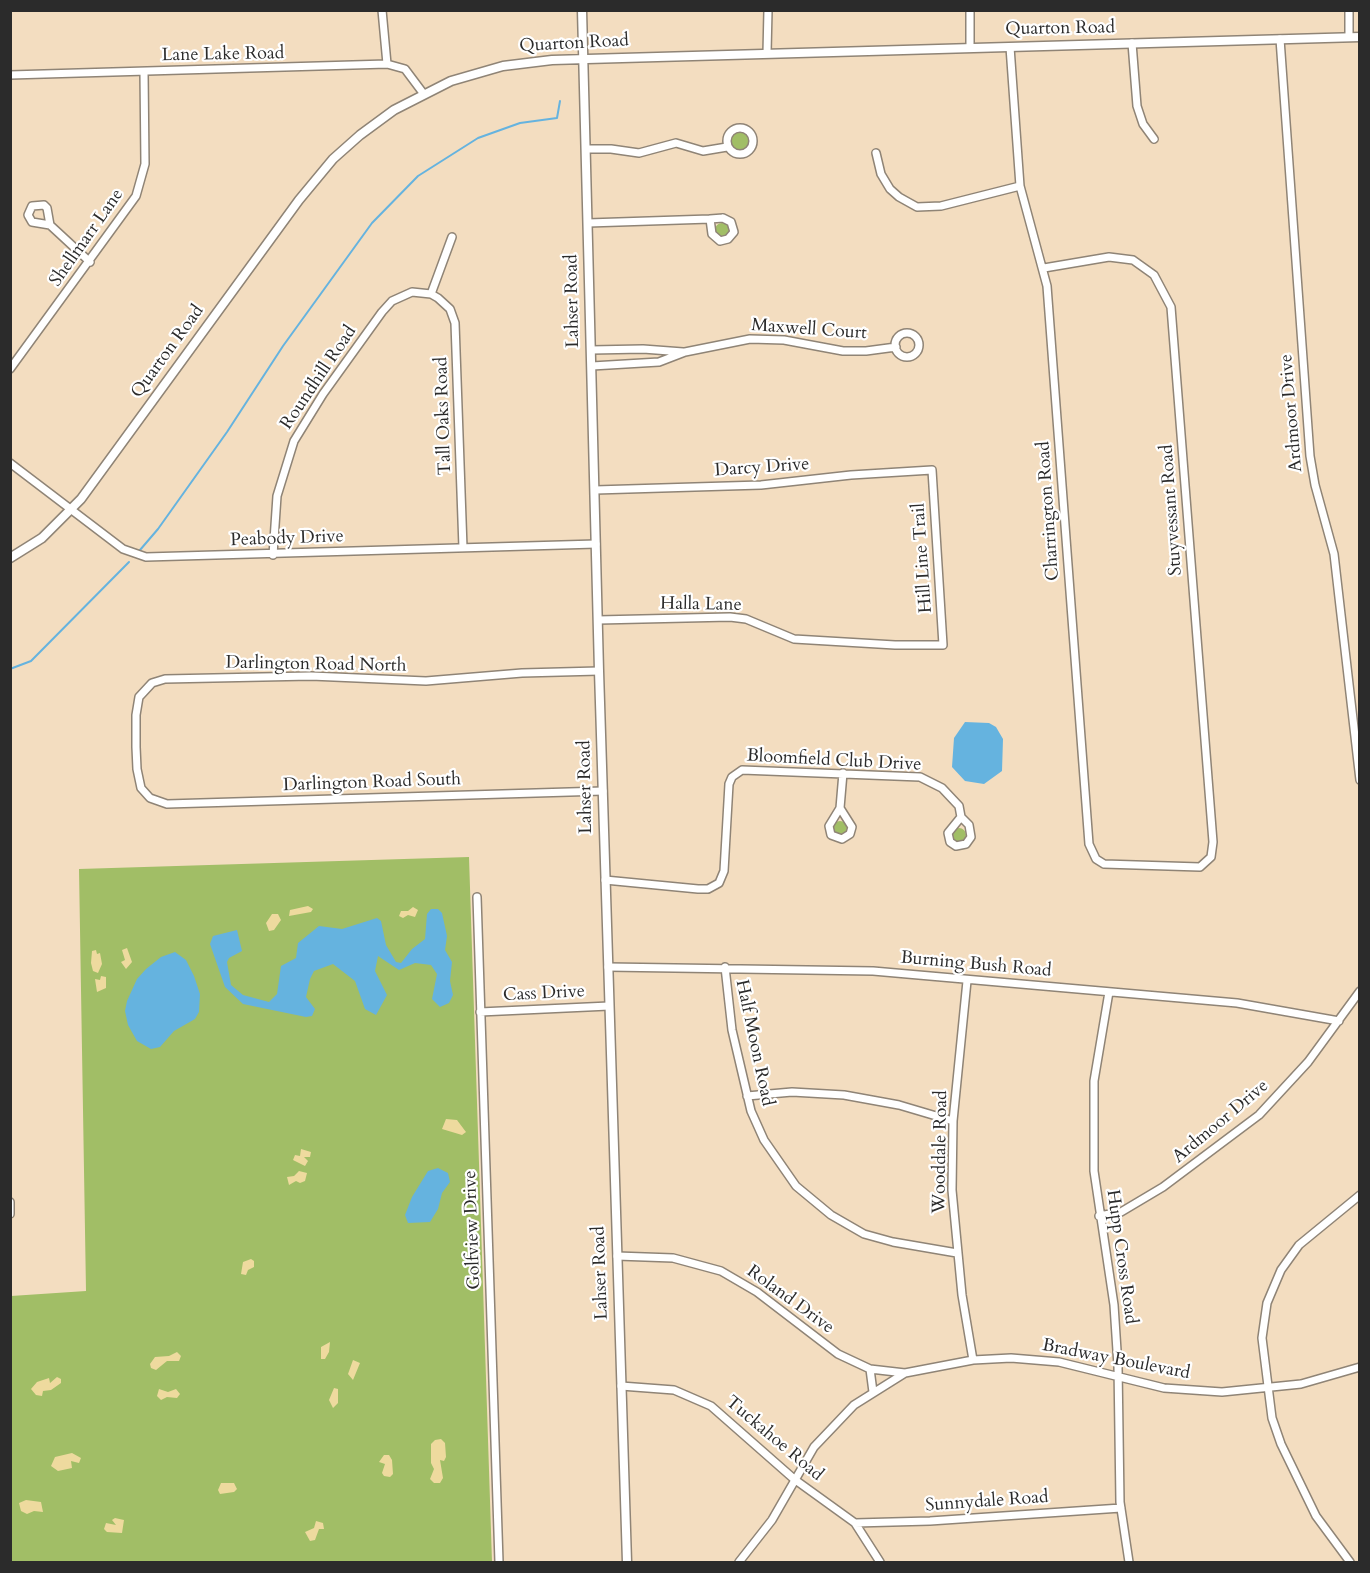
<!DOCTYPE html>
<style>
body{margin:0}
#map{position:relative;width:1370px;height:1573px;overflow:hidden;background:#f3ddc0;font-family:Cardo,serif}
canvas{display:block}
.frame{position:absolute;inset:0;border:12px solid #2b2b2b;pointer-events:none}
</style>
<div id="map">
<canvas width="1370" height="1573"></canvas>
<div class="frame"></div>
</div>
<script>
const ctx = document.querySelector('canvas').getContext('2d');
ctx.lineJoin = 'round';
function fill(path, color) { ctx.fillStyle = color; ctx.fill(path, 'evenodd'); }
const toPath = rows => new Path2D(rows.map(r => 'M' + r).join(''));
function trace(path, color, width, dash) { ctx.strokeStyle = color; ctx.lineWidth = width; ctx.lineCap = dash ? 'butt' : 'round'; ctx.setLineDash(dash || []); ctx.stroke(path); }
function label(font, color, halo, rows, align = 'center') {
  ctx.font = font + ' Cardo,serif'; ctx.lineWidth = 4.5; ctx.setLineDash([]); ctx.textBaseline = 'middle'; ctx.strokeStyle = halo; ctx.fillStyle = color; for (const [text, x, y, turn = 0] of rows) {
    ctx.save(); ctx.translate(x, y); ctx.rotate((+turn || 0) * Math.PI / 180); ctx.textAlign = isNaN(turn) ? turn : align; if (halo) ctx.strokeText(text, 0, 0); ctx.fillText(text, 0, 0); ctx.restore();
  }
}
fill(toPath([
 '731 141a9 9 0 1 1 18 0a9 9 0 1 1-18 0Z',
 '715 230a7 7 0 1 1 14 0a7 7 0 1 1-14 0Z',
 '833 828a7 7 0 1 1 14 0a7 7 0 1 1-14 0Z',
 '952 835a7 7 0 1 1 14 0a7 7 0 1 1-14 0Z',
 [469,857,492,1562,11,1562,11,1296,86,1291,79,869]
]), '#a1be66');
fill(toPath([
 [308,906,313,909,311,912,289,916,290,910],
 [413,907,418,910,415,917,408,915,403,918,399,916,401,911,408,911],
 [272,914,278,914,281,920,274,930,269,931,266,923],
 [127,948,132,962,126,969,121,962,125,960,122,950],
 [96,950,97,954,100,953,102,964,98,973,93,971,91,963,92,951],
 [101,976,106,977,106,988,97,992,95,979,100,980],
 [446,1119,457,1120,466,1132,462,1135,442,1129],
 [301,1149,311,1152,310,1157,304,1157,308,1161,305,1166,293,1160,295,1155,300,1156],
 [299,1171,307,1173,305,1181,300,1183,296,1181,289,1185,287,1177,294,1176],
 [251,1259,254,1261,254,1267,248,1270,246,1275,241,1274,243,1262],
 [330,1342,329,1352,325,1359,321,1359,321,1347],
 [177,1352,181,1356,179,1361,167,1361,156,1370,151,1368,150,1364,155,1357,169,1356],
 [353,1360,360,1363,353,1380,348,1374],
 [57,1377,61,1379,61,1383,51,1390,43,1391,42,1396,36,1395,31,1389,37,1382,49,1378,50,1383],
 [334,1388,338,1389,338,1403,333,1408,329,1400],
 [159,1389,168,1392,176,1389,180,1394,177,1398,167,1397,161,1400,157,1396],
 [441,1439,445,1443,446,1457,444,1461,440,1460,443,1478,440,1483,434,1483,430,1479,434,1469,431,1463,431,1444,435,1440],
 [72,1453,81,1458,79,1463,71,1461,72,1468,58,1471,51,1466,55,1457],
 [384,1455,389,1455,392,1460,393,1474,390,1477,384,1476,382,1473,385,1464,379,1462],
 [221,1483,234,1483,237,1489,234,1492,220,1494,218,1490],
 [26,1500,41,1502,43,1512,34,1511,27,1514,21,1511,19,1503],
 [115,1518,124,1520,122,1533,107,1532,104,1529,106,1523,116,1525,112,1520],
 [316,1521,323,1523,324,1529,319,1529,315,1540,310,1541,305,1532,314,1528]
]), '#eeda9e');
fill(toPath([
 [965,722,989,723,996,727,1003,739,1002,771,984,784,965,781,952,767,954,738],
 [431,909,438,909,442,913,447,936,445,950,452,962,450,981,453,995,449,1003,440,1007,432,999,437,974,431,965,415,963,399,970,378,956,375,971,387,995,376,1015,365,1009,355,981,333,964,314,971,310,979,306,997,315,1009,312,1016,306,1017,243,1004,225,987,210,944,213,936,237,930,242,951,229,958,227,962,231,985,243,995,269,1002,277,994,281,966,296,958,298,943,319,926,342,929,377,918,381,921,386,945,396,962,401,963,412,949,425,939,427,914],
 [175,952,186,960,194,976,200,994,199,1012,195,1019,174,1031,160,1047,151,1049,137,1041,128,1025,125,1011,127,1001,137,979,146,969,161,957],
 [438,1168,448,1173,450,1182,442,1193,438,1209,430,1222,408,1223,405,1215,412,1197,428,1171]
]), '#65b3df');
trace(toPath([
 [140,550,158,529,227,432,283,346,372,223,418,176,478,138,520,123,557,118,560,101],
 [10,669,31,661,129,562]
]), '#65b3df', 2);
const minor = toPath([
 [382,10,387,64],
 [970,10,970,47],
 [1349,10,1349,37],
 [1280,39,1310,456,1315,485,1334,554,1360,780],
 [1132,43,1137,106,1143,124,1154,139],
 [1010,47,1020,186,1047,286,1089,844,1096,859,1104,864,1200,867,1211,857,1213,842,1171,307,1154,275,1133,260,1109,257,1044,268],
 [767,53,768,10],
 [10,75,387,64,405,69,423,93],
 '727 141a13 13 0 1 1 26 0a13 13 0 1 1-26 0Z',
 [586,149,611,149,639,153,676,143,703,151,727,147],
 [876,153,881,174,890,189,899,197,917,207,941,206,1020,186],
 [723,218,731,222,734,232,728,239,720,241,712,234,710,219,723,218],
 [588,223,710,219],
 [50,225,32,222,28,215,32,206,44,205,47,208,50,225,90,262],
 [431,294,452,237],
 '895 345a12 12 0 1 1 24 0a12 12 0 1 1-24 0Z',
 [591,350,643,349,683,352],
 [592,366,659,362,685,352,750,339,784,340,843,351,866,351,896,347],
 [10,369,136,196,145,164,144,72],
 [10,463,123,549,146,557,596,544],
 [595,490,761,485,851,475,932,470,943,645,895,645,794,639,746,619,730,617,598,620],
 [273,555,277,496,294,441,323,394,382,312,392,301,412,292,431,294,438,298,450,309,455,323,463,548],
 [599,671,522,673,426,681,311,676,165,679,152,683,139,697,136,715,136,747,137,769,141,788,150,798,167,804,603,791],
 [840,808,852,827,850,834,842,839,831,835,829,826,840,808,843,773],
 [605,880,698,889,708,889,719,883,724,871,729,784,732,777,742,770,920,777,942,788,959,806,961,817,969,825,971,837,966,844,956,846,950,842,948,833,961,817],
 [477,897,499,1562],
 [608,967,873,971,1237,1003,1339,1021],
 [725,967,732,1030,751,1111,764,1140,796,1186,831,1215,864,1234,893,1242,957,1253],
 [967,981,953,1121,952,1190,962,1295,973,1360],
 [1109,992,1094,1081,1094,1171,1114,1305,1118,1366,1120,1502,1129,1562],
 [480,1012,609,1006],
 [747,1096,792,1092,844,1095,899,1105,953,1121],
 [10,1202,10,1214],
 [1099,1216,1121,1212,1163,1187,1259,1115,1308,1062,1360,991],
 [617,1256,673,1258,721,1271,757,1292,838,1354,870,1369,905,1373],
 [870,1369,873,1392],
 [621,1386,674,1390,711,1406,794,1479,855,1523,880,1562],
 [855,1523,930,1521,1121,1508],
 [739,1562,772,1520,814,1447,854,1405,905,1373,973,1360,1011,1358,1059,1362,1164,1388,1222,1392,1301,1384,1360,1367],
 [1350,1562,1316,1516,1281,1444,1272,1418,1262,1338,1267,1303,1281,1270,1299,1245,1360,1195]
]);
const tertiary = toPath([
 [582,10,599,671,627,1562],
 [10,558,42,538,81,499,299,200,333,159,360,135,394,110,451,81,503,66,552,60,1360,37]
]);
trace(minor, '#8f8476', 10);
trace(tertiary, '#8f8476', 11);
trace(minor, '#fff', 7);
trace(tertiary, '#fff', 8);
label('18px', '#2b2b2b', '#fff', [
 ["Quarton Road",1060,29,-1],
 ["Quarton Road",574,44,-3],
 ["Lane Lake Road",223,55,-1],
 ["Shellmarr Lane",87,238,-55],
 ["Lahser Road",573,301,-91],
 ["Maxwell Court",809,330,4],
 ["Quarton Road",168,352,-54],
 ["Roundhill Road",319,378,-56],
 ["Ardmoor Drive",1292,413,-95],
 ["Tall Oaks Road",444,416,-92],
 ["Darcy Drive",762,468,-4],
 ["Stuyvessant Road",1172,510,-94],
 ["Charrington Road",1049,511,-94],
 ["Peabody Drive",287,539,-2],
 ["Hill Line Trail",923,558,-94],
 ["Halla Lane",701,605,1],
 ["Darlington Road North",316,665,1],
 ["Bloomfield Club Drive",834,761,3],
 ["Darlington Road South",372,783,-2],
 ["Lahser Road",586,787,-91],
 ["Burning Bush Road",976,965,5],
 ["Cass Drive",544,994,-3],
 ["Half Moon Road",754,1043,78],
 ["Ardmoor Drive",1221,1122,-40],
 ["Wooddale Road",941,1152,-89],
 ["Golfview Drive",473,1230,-92],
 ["Hupp Cross Road",1121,1257,82],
 ["Lahser Road",601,1273,-92],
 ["Roland Drive",790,1300,36],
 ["Bradway Boulevard",1116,1360,11],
 ["Tuckahoe Road",774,1439,40],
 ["Sunnydale Road",987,1502,-4]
]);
</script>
